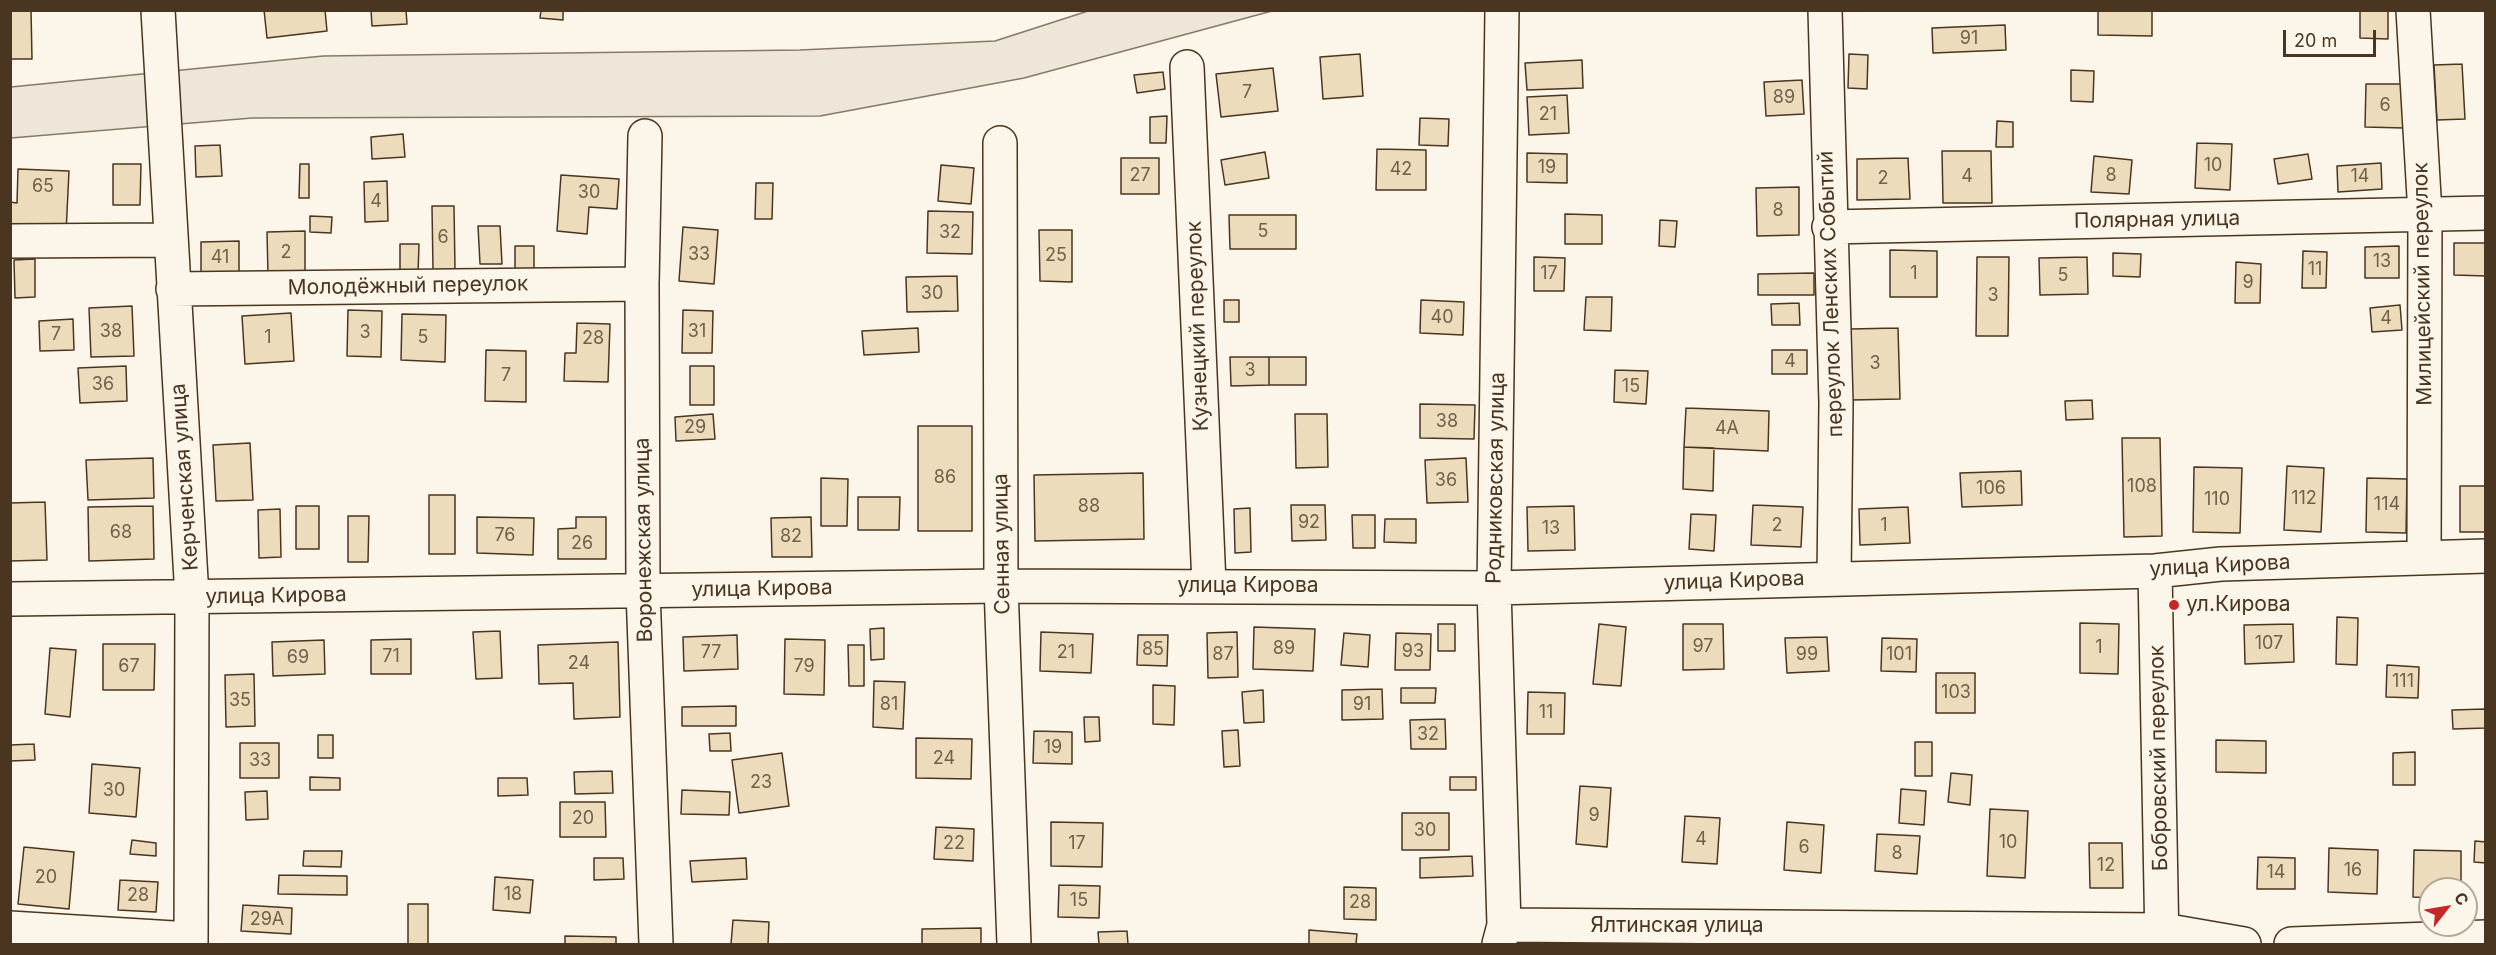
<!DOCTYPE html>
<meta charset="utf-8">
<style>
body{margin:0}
#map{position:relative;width:2496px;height:955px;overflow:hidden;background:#fbf6e9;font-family:Inter,sans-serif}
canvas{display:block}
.frame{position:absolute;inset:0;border:12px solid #4a3520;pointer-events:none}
.north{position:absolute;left:2418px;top:877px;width:60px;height:60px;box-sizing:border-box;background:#fbf6e9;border:2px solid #b4a999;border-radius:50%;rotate:59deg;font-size:16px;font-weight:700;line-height:24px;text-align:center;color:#4a3520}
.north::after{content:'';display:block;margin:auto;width:21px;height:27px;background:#c62828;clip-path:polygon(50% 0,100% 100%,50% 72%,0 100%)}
.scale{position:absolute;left:2283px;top:30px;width:93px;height:27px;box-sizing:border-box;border:3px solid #4a3520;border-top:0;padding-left:8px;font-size:18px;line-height:21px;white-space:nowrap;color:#4a3520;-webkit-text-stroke:4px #fbf6e9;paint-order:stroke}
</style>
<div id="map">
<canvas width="2496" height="955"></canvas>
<div class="frame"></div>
<div class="north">С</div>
<div class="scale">20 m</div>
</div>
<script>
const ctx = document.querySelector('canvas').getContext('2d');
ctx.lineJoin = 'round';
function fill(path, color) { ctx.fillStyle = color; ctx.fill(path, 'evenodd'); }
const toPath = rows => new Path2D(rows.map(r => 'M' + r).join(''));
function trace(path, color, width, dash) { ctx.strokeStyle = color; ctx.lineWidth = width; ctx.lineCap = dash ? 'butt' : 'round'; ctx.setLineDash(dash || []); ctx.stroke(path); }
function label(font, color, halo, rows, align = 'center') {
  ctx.font = font + ' Inter,sans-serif'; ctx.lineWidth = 4.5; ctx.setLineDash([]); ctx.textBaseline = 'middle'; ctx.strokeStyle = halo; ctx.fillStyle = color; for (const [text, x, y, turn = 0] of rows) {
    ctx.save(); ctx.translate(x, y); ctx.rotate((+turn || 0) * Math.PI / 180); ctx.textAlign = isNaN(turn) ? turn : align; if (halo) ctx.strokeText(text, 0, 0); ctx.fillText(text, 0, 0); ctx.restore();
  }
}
const green = toPath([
 [1088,11,1272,11,1024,78,820,116,252,118,11,138,11,87,323,56,800,50,995,41,1088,11]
]);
fill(green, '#ede6d9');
trace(green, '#887966', 1.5);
const building = toPath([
 [10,10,31,10,32,59,10,59,10,10],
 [264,10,325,10,327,31,267,38,264,10],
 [371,10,406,10,407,24,372,26,371,10],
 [541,10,563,10,563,20,540,18,541,10],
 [2098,10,2152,10,2152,36,2098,35,2098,10],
 [2360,10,2388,10,2388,39,2360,38,2360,10],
 [2005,25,2006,50,1933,53,1932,28,2005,25],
 [1360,54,1363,96,1323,99,1320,57,1360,54],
 [1849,54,1868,55,1867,89,1848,88,1849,54],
 [1582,60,1583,88,1527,90,1525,63,1582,60],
 [2462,64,2465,119,2437,120,2434,65,2462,64],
 [1273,68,1278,111,1221,117,1216,74,1273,68],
 [2071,70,2094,71,2093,102,2071,101,2071,70],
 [1163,72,1165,89,1137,93,1134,75,1163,72],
 [1802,80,1804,114,1766,116,1764,82,1802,80],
 [2366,84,2405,84,2404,128,2365,127,2366,84],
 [1567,95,1569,133,1529,135,1527,97,1567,95],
 [1167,116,1166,143,1150,143,1150,117,1167,116],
 [1420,118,1449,119,1448,146,1419,145,1420,118],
 [1997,121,2013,122,2013,147,1996,147,1997,121],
 [403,134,405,157,372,159,371,137,403,134],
 [2197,143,2232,144,2230,190,2195,188,2197,143],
 [220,145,222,176,196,177,195,146,220,145],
 [1377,149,1426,150,1426,190,1376,190,1377,149],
 [1942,151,1991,151,1992,203,1943,203,1942,151],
 [1265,152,1269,178,1225,185,1221,160,1265,152],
 [1527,153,1567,154,1567,183,1527,182,1527,153],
 [2308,154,2312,179,2278,184,2274,159,2308,154],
 [2094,156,2132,160,2129,194,2091,192,2094,156],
 [1121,158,1159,158,1159,194,1121,194,1121,158],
 [1908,158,1910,199,1857,200,1857,159,1908,158],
 [2381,163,2382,189,2338,192,2337,166,2381,163],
 [113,164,141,164,140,205,113,205,113,164],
 [300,164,309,164,309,198,299,198,300,164],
 [941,165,974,168,971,204,938,201,941,165],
 [18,169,69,171,66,233,10,230,10,202,17,203,18,169],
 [561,175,619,179,617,209,589,207,587,234,557,231,561,175],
 [387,181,388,221,365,222,364,182,387,181],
 [756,183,773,183,772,219,755,219,756,183],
 [1799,187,1799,235,1757,236,1756,188,1799,187],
 [432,206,454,206,455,270,433,270,432,206],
 [928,211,973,212,972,254,927,253,928,211],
 [1565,214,1602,215,1602,244,1565,244,1565,214],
 [1229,215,1296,215,1296,249,1230,249,1229,215],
 [310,216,332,217,331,233,310,232,310,216],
 [1660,220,1677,221,1675,247,1659,246,1660,220],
 [478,226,500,226,502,264,480,264,478,226],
 [683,227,718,230,714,284,679,281,683,227],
 [1039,230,1072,230,1072,282,1040,281,1039,230],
 [305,231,305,274,268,275,267,232,305,231],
 [239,241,239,274,201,274,201,242,239,241],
 [2454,243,2486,243,2486,276,2454,275,2454,243],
 [400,244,419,244,418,274,400,273,400,244],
 [515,246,534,246,534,272,515,272,515,246],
 [2399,246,2399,278,2365,278,2365,247,2399,246],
 [1890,250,1937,251,1937,297,1890,297,1890,250],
 [2303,251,2327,252,2326,288,2302,288,2303,251],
 [2113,253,2141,254,2140,277,2113,276,2113,253],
 [1534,257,1565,258,1564,291,1534,291,1534,257],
 [1977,257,2009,257,2008,336,1976,336,1977,257],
 [2087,257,2088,294,2040,295,2039,258,2087,257],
 [35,259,35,297,15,298,14,260,35,259],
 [2236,262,2261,264,2260,303,2235,303,2236,262],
 [1814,273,1814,295,1758,295,1758,274,1814,273],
 [957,276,958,311,907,312,906,277,957,276],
 [1586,297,1612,297,1611,331,1584,330,1586,297],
 [1224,300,1239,300,1239,322,1224,322,1224,300],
 [1421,300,1464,302,1463,335,1420,333,1421,300],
 [1799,303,1800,325,1772,325,1771,304,1799,303],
 [2400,305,2402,330,2372,332,2370,308,2400,305],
 [132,306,134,356,91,357,89,308,132,306],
 [348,310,382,311,381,357,347,356,348,310],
 [683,310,713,311,712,353,682,353,683,310],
 [291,313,294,361,245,364,242,316,291,313],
 [402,314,446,315,445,362,401,360,402,314],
 [73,319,74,350,40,351,39,321,73,319],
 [577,323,610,324,608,382,564,381,565,353,576,353,577,323],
 [918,328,919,352,864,355,862,331,918,328],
 [1898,328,1900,399,1851,400,1850,329,1898,328],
 [486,350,526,351,526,402,485,401,486,350],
 [1772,350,1807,350,1807,374,1772,374,1772,350],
 [1230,357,1269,357,1269,385,1231,386,1230,357],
 [1269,357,1306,357,1306,385,1269,385,1269,357],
 [126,366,127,401,80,403,78,368,126,366],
 [690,366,714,366,714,405,690,405,690,366],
 [1615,370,1648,371,1646,404,1614,402,1615,370],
 [2092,400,2093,419,2066,420,2065,401,2092,400],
 [1420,404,1475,405,1474,439,1420,438,1420,404],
 [1686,408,1769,411,1768,451,1684,447,1686,408],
 [713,414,715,439,676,441,675,417,713,414],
 [1295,414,1327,414,1328,467,1296,468,1295,414],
 [918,426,972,426,972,531,918,531,918,426],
 [2122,438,2160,438,2162,536,2124,537,2122,438],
 [250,443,253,500,216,501,213,445,250,443],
 [1684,447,1714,448,1713,491,1683,489,1684,447],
 [153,458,154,498,88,500,86,460,153,458],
 [1466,458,1468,502,1427,503,1425,460,1466,458],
 [2287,466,2324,468,2321,532,2284,530,2287,466],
 [2194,467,2242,468,2240,533,2193,532,2194,467],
 [2021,471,2022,505,1962,507,1960,473,2021,471],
 [1143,473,1144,539,1035,541,1034,475,1143,473],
 [821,478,848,479,847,526,821,526,821,478],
 [2367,478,2407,479,2406,533,2366,532,2367,478],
 [2460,486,2486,486,2486,532,2460,532,2460,486],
 [429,495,455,495,455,554,429,554,429,495],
 [858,497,900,497,899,530,858,530,858,497],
 [45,502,47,560,10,561,10,503,45,502],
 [1291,505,1325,505,1326,540,1292,541,1291,505],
 [1753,505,1803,507,1801,547,1751,545,1753,505],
 [153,506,154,559,89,561,88,507,153,506],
 [296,506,319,506,319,549,296,549,296,506],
 [1574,506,1575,550,1528,551,1527,507,1574,506],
 [1908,507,1910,543,1860,545,1859,509,1908,507],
 [1250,508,1251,552,1235,553,1234,509,1250,508],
 [280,509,281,557,259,558,258,510,280,509],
 [1691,514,1716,515,1714,551,1689,549,1691,514],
 [1352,515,1375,515,1375,548,1353,548,1352,515],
 [348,516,369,516,368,562,348,562,348,516],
 [477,517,534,518,533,555,477,553,477,517],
 [576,517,606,517,606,559,558,559,558,529,576,528,576,517],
 [811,517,812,557,772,557,771,518,811,517],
 [1385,519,1416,519,1416,543,1384,542,1385,519],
 [2337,617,2358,618,2357,665,2336,664,2337,617],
 [2080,623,2119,624,2118,674,2080,673,2080,623],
 [1438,624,1455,624,1455,651,1438,651,1438,624],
 [1599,624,1626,627,1621,686,1593,684,1599,624],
 [1683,624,1723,624,1724,669,1683,670,1683,624],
 [2293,624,2294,662,2245,664,2244,625,2293,624],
 [1254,627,1315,629,1313,671,1253,669,1254,627],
 [884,628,884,659,871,660,870,629,884,628],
 [500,631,502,678,476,679,473,632,500,631],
 [1041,632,1093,634,1091,673,1040,671,1041,632],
 [1237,632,1238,677,1208,678,1207,633,1237,632],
 [1344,633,1370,635,1368,667,1341,665,1344,633],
 [1396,633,1431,634,1430,670,1395,670,1396,633],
 [737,635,738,669,684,671,683,637,737,635],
 [1138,635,1168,635,1167,666,1137,665,1138,635],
 [1827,637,1829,671,1787,673,1785,638,1827,637],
 [1882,638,1917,639,1916,672,1881,671,1882,638],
 [411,639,411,674,371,674,371,640,411,639],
 [785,639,825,640,824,695,784,694,785,639],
 [324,640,325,674,273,676,272,642,324,640],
 [618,642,620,717,574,719,573,683,539,684,538,645,618,642],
 [103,644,155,644,154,690,103,690,103,644],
 [848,645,864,645,864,686,849,686,848,645],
 [50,648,76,650,70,717,45,714,50,648],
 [2387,665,2419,667,2418,698,2386,697,2387,665],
 [1936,673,1975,673,1975,713,1936,713,1936,673],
 [254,674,255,726,226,727,225,675,254,674],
 [874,681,905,682,903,729,873,727,874,681],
 [1153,685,1175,686,1174,725,1153,724,1153,685],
 [1401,688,1436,688,1435,703,1401,703,1401,688],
 [1382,689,1383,719,1342,720,1342,690,1382,689],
 [1263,690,1264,722,1244,723,1242,692,1263,690],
 [1528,692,1565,693,1564,734,1527,734,1528,692],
 [736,706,736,726,682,726,682,707,736,706],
 [2486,709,2486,728,2453,729,2452,710,2486,709],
 [1084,717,1099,717,1100,741,1085,742,1084,717],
 [1445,719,1446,749,1411,749,1410,720,1445,719],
 [1238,730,1240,766,1224,767,1222,731,1238,730],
 [1034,731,1072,732,1072,764,1033,763,1034,731],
 [730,733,731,751,710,751,709,734,730,733],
 [318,735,333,735,333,758,318,758,318,735],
 [916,738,972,739,971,779,916,778,916,738],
 [2216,740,2266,741,2266,773,2216,772,2216,740],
 [1915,742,1932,742,1932,776,1915,776,1915,742],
 [240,743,279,743,279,778,240,778,240,743],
 [34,744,35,760,10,761,10,745,34,744],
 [2415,752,2415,785,2393,785,2393,753,2415,752],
 [782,753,789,806,739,813,732,760,782,753],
 [92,764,140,768,136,817,89,813,92,764],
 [612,771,613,793,575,794,574,772,612,771],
 [1951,773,1972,775,1970,805,1948,802,1951,773],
 [310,777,340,778,340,790,310,790,310,777],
 [1450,777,1476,777,1476,790,1450,790,1450,777],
 [498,778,527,778,528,795,498,796,498,778],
 [1580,786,1611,788,1607,847,1576,844,1580,786],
 [1901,789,1926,791,1924,825,1899,823,1901,789],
 [682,790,730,792,729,815,681,814,682,790],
 [267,791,268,819,246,820,245,792,267,791],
 [560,802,605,802,606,837,560,837,560,802],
 [1990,809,2028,811,2025,878,1987,876,1990,809],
 [1402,813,1449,813,1449,850,1402,850,1402,813],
 [1685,816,1720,818,1717,864,1682,862,1685,816],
 [1051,822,1103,823,1102,867,1051,866,1051,822],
 [1787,822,1824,825,1821,873,1784,870,1787,822],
 [936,827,974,829,973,861,934,859,936,827],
 [1877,834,1920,836,1917,874,1875,871,1877,834],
 [132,840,156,843,156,856,130,854,132,840],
 [2475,841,2486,842,2486,863,2474,862,2475,841],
 [2089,843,2122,843,2123,888,2090,888,2089,843],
 [24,847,74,852,69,909,18,904,24,847],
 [2329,848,2378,850,2377,894,2328,892,2329,848],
 [2414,850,2461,851,2461,889,2430,889,2430,898,2413,897,2414,850],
 [304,851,342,851,341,867,303,866,304,851],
 [1472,856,1473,876,1420,878,1420,858,1472,856],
 [2258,857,2295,858,2295,889,2257,889,2258,857],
 [594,858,623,858,624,879,594,880,594,858],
 [746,858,747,879,692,882,690,861,746,858],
 [279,875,347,876,347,895,278,894,279,875],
 [495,877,533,880,530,913,493,910,495,877],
 [120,880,158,882,156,912,118,910,120,880],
 [1059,885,1100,886,1099,918,1058,917,1059,885],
 [1344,887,1376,888,1376,920,1344,919,1344,887],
 [408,904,428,904,428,944,408,944,408,904],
 [243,905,292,908,291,934,241,931,243,905],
 [733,920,769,922,768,944,731,944,733,920],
 [981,928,981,944,922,944,922,929,981,928],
 [1309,930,1357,934,1356,944,1309,944,1309,930],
 [1127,931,1128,944,1099,944,1098,932,1127,931],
 [565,936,616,937,616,944,565,944,565,936]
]);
fill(building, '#ecdcbc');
trace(building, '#4a3520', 1.5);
const minor = toPath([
 [158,10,192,597,191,944],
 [1825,10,1836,403,1834,578],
 [2413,10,2425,214,2424,558],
 [1187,67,1209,585],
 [645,136,642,284,643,591,656,944],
 [1000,143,1001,586,1014,944],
 [1829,227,2486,213],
 [10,241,171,240],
 [173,289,642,284],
 [2155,571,2162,944],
 [10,599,1001,586,1494,588,2155,571,2221,564,2486,556],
 [1504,925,2163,930,2244,944],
 [10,928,190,939],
 [1499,944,1504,925,1494,588,1502,10],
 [2291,944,2486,937]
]);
trace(minor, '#4a3520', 36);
trace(minor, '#fbf6e9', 33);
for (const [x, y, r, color] of [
 [2174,605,6,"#c62828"]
]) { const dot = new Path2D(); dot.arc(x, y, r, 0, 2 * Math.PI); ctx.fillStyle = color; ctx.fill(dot); trace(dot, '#fbf6e9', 2); }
label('18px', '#725f47', null, [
 ["91",1969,39],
 ["7",1247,93],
 ["89",1784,98],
 ["6",2385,106],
 ["21",1548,115],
 ["10",2213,166],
 ["19",1547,168],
 ["42",1401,170],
 ["27",1140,176],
 ["8",2111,176],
 ["4",1967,177],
 ["14",2360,177],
 ["2",1883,179],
 ["65",43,187],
 ["30",589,193],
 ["4",376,202],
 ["8",1778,211],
 ["5",1263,232],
 ["32",950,233],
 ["6",443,238],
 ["2",286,253],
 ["33",699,255],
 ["25",1056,256],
 ["41",220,258],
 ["13",2382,262],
 ["11",2315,270],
 ["17",1549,274],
 ["1",1914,274],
 ["5",2063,276],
 ["9",2248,283],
 ["30",932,294],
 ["3",1993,296],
 ["40",1442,318],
 ["4",2386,319],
 ["38",111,332],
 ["31",697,332],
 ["3",365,333],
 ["7",56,335],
 ["1",268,338],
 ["5",423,338],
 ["28",593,339],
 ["4",1790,362],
 ["3",1875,364],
 ["3",1250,371],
 ["7",506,376],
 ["36",103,385],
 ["15",1631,387],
 ["38",1447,422],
 ["29",695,428],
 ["4А",1727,429],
 ["86",945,478],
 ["36",1446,481],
 ["108",2142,487],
 ["106",1991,489],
 ["112",2304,499],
 ["110",2217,500],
 ["114",2387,505],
 ["88",1089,507],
 ["92",1309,523],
 ["2",1777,526],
 ["1",1884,526],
 ["13",1551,529],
 ["68",121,533],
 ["76",505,536],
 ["82",791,537],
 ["26",582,544],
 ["107",2269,644],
 ["97",1703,647],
 ["1",2099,648],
 ["89",1284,649],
 ["85",1153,650],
 ["93",1413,652],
 ["77",711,653],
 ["21",1066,653],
 ["87",1223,655],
 ["99",1807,655],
 ["101",1899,655],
 ["71",391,657],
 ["69",298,658],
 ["24",579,664],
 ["67",129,667],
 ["79",804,667],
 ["111",2403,682],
 ["103",1956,693],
 ["35",240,701],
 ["81",889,705],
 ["91",1362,705],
 ["11",1546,713],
 ["32",1428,735],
 ["19",1053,748],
 ["24",944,759],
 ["33",260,761],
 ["23",761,783],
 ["30",114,791],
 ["9",1594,816],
 ["20",583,819],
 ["30",1425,831],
 ["4",1701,840],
 ["10",2008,843],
 ["22",954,844],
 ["17",1077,844],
 ["6",1804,848],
 ["8",1897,854],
 ["12",2106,866],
 ["16",2353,871],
 ["14",2276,873],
 ["20",46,878],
 ["18",513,895],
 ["28",138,896],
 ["15",1079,901],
 ["28",1360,903],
 ["29А",267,920]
]);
label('21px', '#4a3520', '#fbf6e9', [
 ["Полярная улица",2157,220,-1],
 ["Милицейский переулок",2423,284,-91],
 ["Молодёжный переулок",408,286,-1],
 ["переулок Ленских Событий",1831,294,-92],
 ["Кузнецкий переулок",1198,326,-92],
 ["Керченская улица",185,477,-94],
 ["Родниковская улица",1496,478,-89],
 ["Воронежская улица",644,540,-91],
 ["Сенная улица",1002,544,-91],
 ["улица Кирова",2220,566,-3],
 ["улица Кирова",1734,581,-2],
 ["улица Кирова",1248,586],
 ["улица Кирова",762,589,-1],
 ["улица Кирова",276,596,-1],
 ["Бобровский переулок",2159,758,-91],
 ["Ялтинская улица",1677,926]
]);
label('21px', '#4a3520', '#fbf6e9', [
 ["ул.Кирова",2186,605]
], 'left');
</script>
